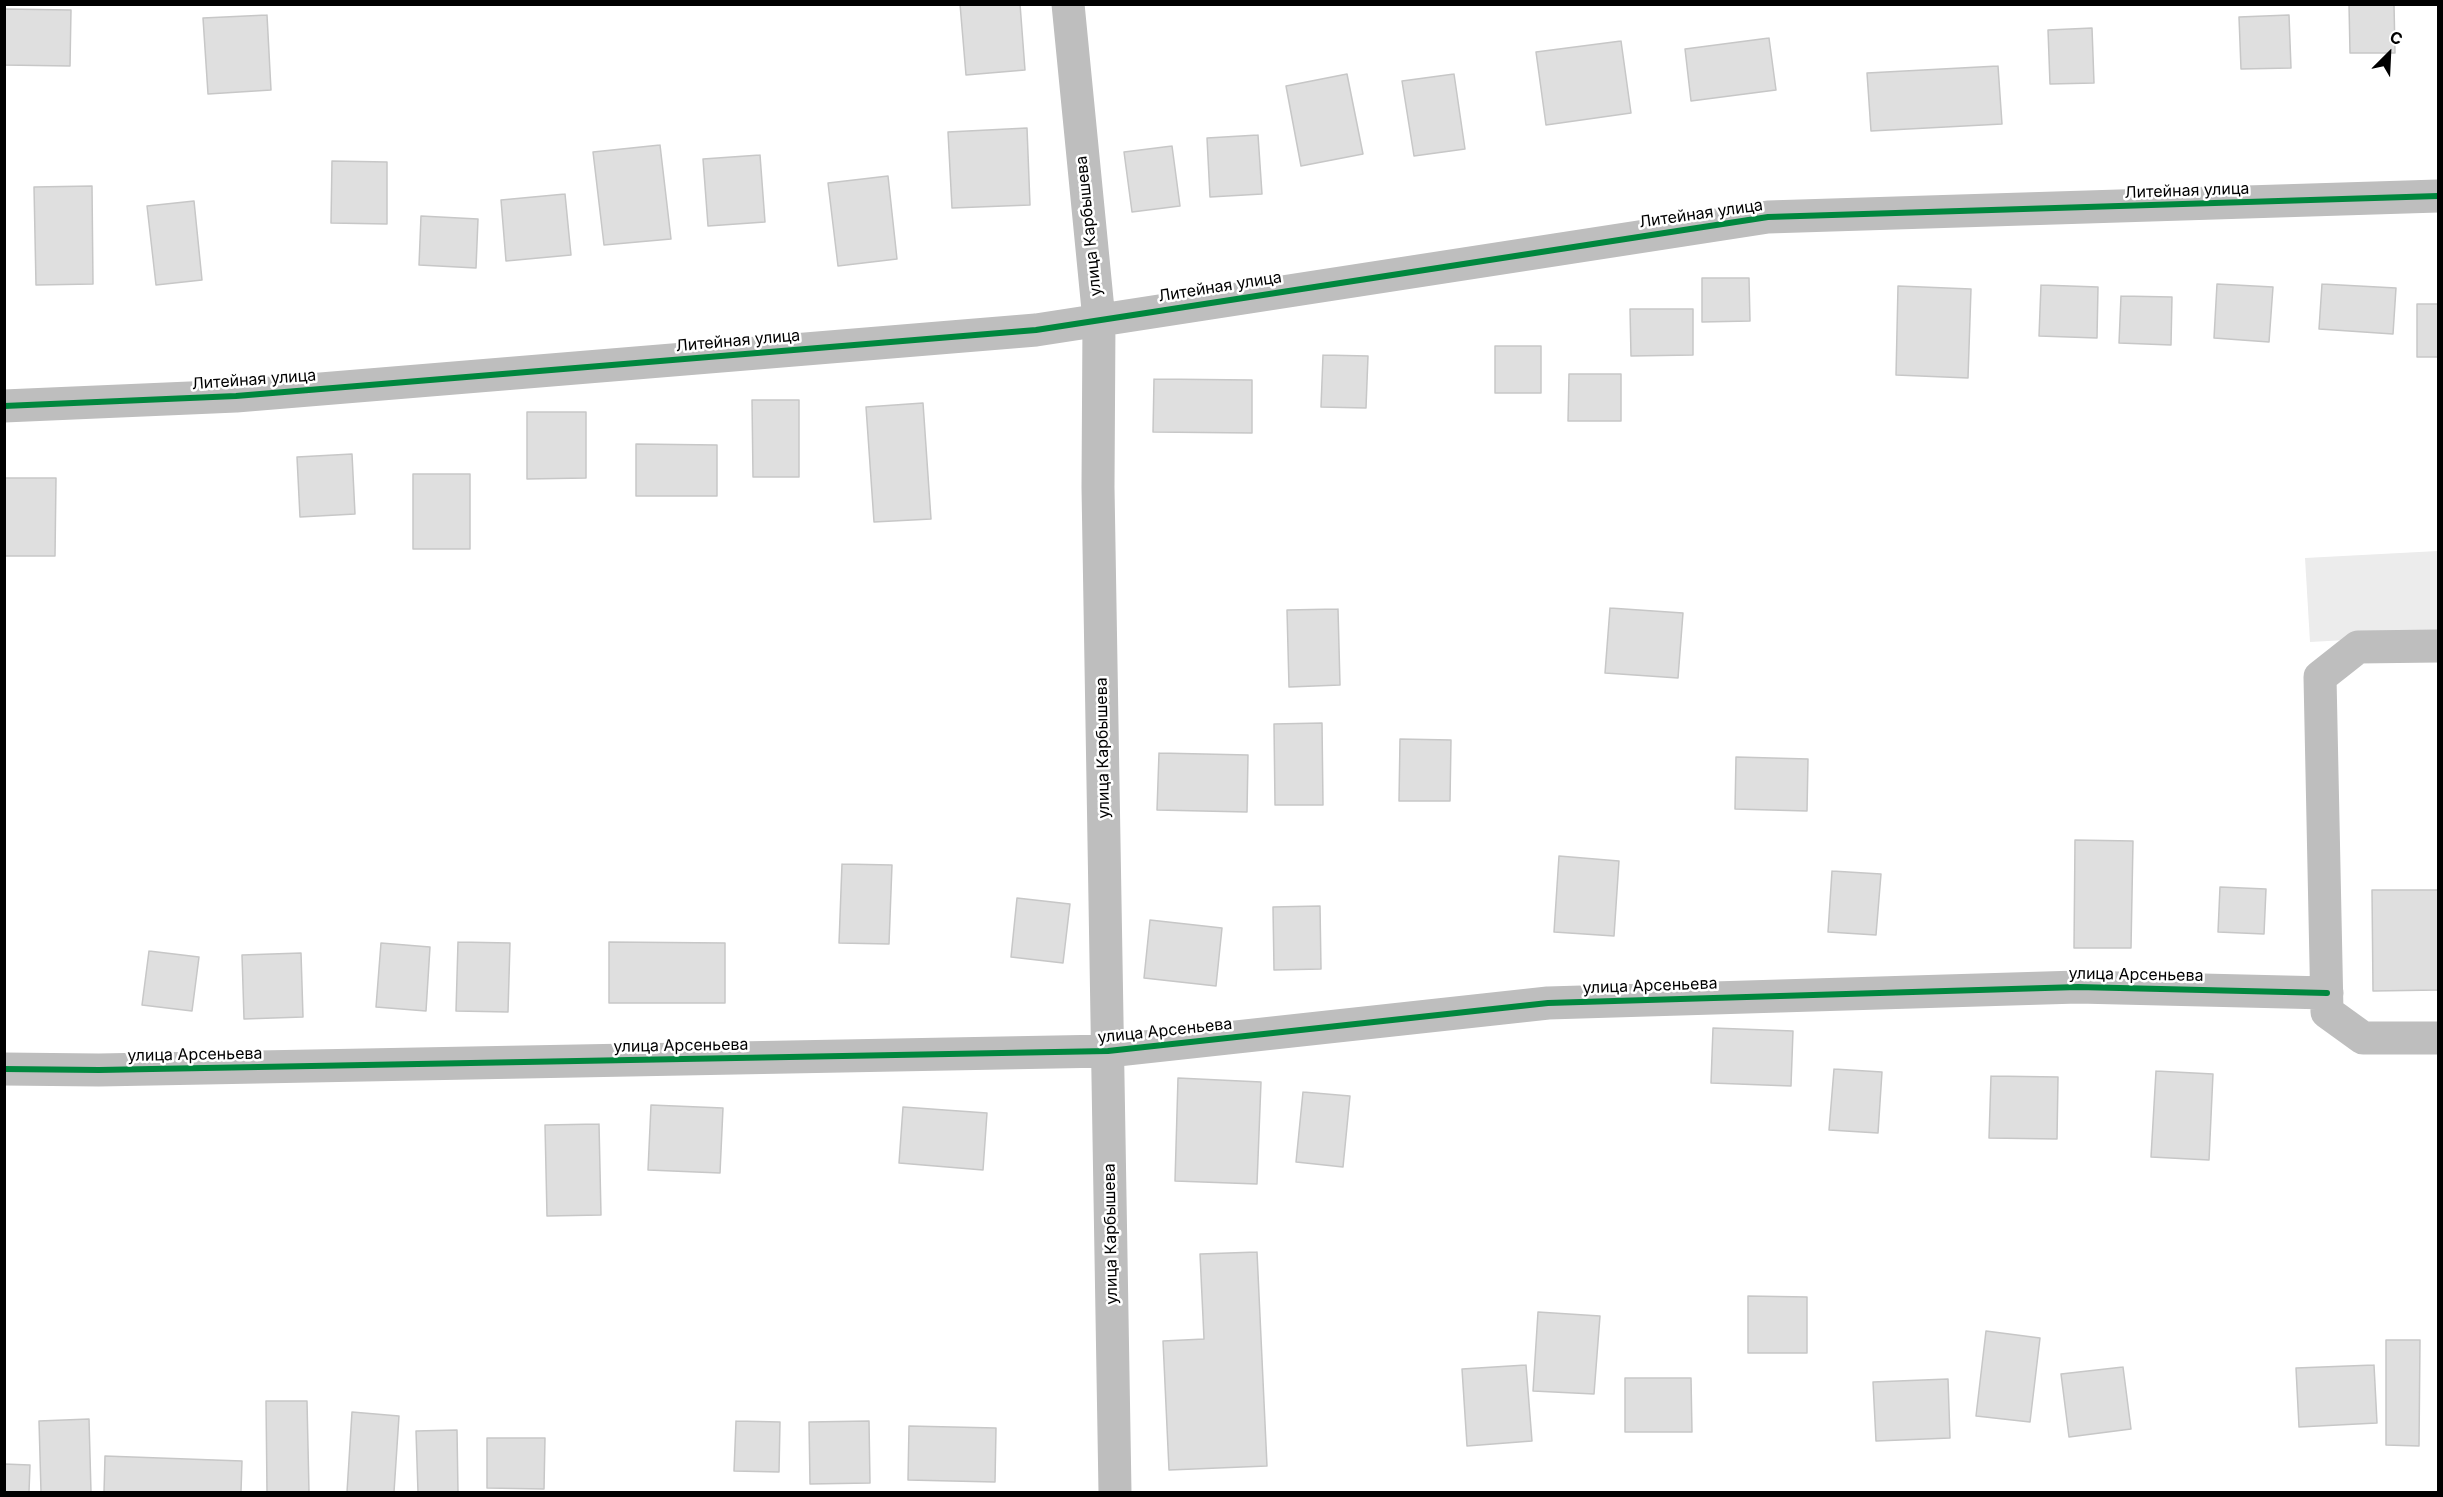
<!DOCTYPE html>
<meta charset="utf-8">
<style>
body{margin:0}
#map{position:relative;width:2443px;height:1497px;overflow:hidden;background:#fff;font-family:Inter,sans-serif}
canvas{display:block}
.frame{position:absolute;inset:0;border:6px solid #000;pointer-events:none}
.north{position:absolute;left:2359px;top:24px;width:60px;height:60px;-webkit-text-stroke:4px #fff;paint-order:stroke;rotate:24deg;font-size:16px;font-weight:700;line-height:24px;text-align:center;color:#000}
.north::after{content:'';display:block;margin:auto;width:21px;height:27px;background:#000;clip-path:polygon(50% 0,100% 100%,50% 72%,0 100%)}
</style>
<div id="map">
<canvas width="2443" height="1497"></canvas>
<div class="frame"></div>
<div class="north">С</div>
</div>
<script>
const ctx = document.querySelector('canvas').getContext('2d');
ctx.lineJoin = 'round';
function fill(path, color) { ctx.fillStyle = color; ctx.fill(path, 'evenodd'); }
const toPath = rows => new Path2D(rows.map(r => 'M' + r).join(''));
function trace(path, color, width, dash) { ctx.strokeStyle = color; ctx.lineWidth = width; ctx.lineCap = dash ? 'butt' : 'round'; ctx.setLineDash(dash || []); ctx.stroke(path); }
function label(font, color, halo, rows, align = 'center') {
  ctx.font = font + ' Inter,sans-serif'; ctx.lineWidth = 5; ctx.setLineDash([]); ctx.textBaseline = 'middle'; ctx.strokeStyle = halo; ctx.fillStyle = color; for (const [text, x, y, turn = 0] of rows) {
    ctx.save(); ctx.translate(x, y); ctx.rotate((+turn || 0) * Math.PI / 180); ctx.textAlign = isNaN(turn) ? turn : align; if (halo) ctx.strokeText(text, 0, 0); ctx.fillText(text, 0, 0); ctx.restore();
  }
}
fill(toPath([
 [2438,551,2438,635,2310,642,2305,558]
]), '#ececec');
const building = toPath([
 [960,4,1020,4,1025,70,966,75,960,4],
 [2349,4,2394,4,2395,53,2350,53,2349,4],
 [4,9,71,10,70,66,4,65,4,9],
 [267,15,271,90,208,94,203,18,267,15],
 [2289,15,2291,68,2241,69,2239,17,2289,15],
 [2092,28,2094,83,2050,84,2048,30,2092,28],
 [1769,38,1776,90,1691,101,1685,49,1769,38],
 [1621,41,1631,113,1546,125,1536,52,1621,41],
 [1998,66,2002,124,1871,131,1867,73,1998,66],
 [1347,74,1363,154,1301,166,1286,86,1347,74],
 [1454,74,1465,149,1414,156,1402,81,1454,74],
 [1027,128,1030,205,952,208,948,132,1027,128],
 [1258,135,1262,194,1210,197,1207,138,1258,135],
 [660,145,671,239,604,245,593,152,660,145],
 [1172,146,1180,206,1132,212,1124,152,1172,146],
 [760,155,765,222,708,226,703,159,760,155],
 [332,161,387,162,387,224,331,223,332,161],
 [888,176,897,259,838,266,828,183,888,176],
 [92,186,93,284,36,285,34,187,92,186],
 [565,194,571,255,506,261,501,200,565,194],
 [194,201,202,280,156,285,147,206,194,201],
 [421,216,478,219,476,268,419,265,421,216],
 [1702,278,1749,278,1750,321,1702,322,1702,278],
 [2217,284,2273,287,2269,342,2214,338,2217,284],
 [2322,284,2396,288,2393,334,2319,329,2322,284],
 [2041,285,2098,287,2097,338,2039,336,2041,285],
 [1898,286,1971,289,1968,378,1896,375,1898,286],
 [2121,296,2172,297,2171,345,2119,343,2121,296],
 [2417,304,2438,304,2438,357,2417,357,2417,304],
 [1630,309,1693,309,1693,355,1631,356,1630,309],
 [1495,346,1541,346,1541,393,1495,393,1495,346],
 [1323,355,1368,356,1366,408,1321,407,1323,355],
 [1569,374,1621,374,1621,421,1568,421,1569,374],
 [1154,379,1252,380,1252,433,1153,432,1154,379],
 [752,400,799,400,799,477,753,477,752,400],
 [923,403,931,519,874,522,866,407,923,403],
 [527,412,586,412,586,478,527,479,527,412],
 [636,444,717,445,717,496,636,496,636,444],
 [352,454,355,514,300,517,297,457,352,454],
 [413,474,470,474,470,549,413,549,413,474],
 [4,478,56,478,55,556,4,556,4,478],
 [1610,608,1683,613,1678,678,1605,673,1610,608],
 [1338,609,1340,685,1289,687,1287,610,1338,609],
 [1322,723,1323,805,1275,805,1274,724,1322,723],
 [1400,739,1451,740,1450,801,1399,801,1400,739],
 [1159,753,1248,755,1247,812,1157,810,1159,753],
 [1736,757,1808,759,1807,811,1735,809,1736,757],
 [2075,840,2133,841,2131,948,2074,948,2075,840],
 [1559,856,1619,861,1614,936,1554,932,1559,856],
 [842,864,892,865,889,944,839,943,842,864],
 [1832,871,1881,874,1876,935,1828,932,1832,871],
 [2220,887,2266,889,2264,934,2218,932,2220,887],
 [2372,890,2438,890,2438,990,2373,991,2372,890],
 [1017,898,1070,904,1063,963,1011,957,1017,898],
 [1320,906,1321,969,1274,970,1273,907,1320,906],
 [1150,920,1222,928,1216,986,1144,978,1150,920],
 [458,942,510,943,508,1012,456,1011,458,942],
 [609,942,725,943,725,1003,609,1003,609,942],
 [381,943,430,947,426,1011,376,1007,381,943],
 [149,951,199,957,192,1011,142,1005,149,951],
 [301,953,303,1017,244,1019,242,955,301,953],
 [1713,1028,1793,1031,1791,1086,1711,1083,1713,1028],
 [1834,1069,1882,1072,1878,1133,1829,1130,1834,1069],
 [2156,1071,2213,1074,2209,1160,2151,1157,2156,1071],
 [1991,1076,2058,1077,2057,1139,1989,1138,1991,1076],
 [1178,1078,1261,1082,1257,1184,1175,1181,1178,1078],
 [1303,1092,1350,1096,1343,1167,1296,1162,1303,1092],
 [651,1105,723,1108,720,1173,648,1170,651,1105],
 [903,1107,987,1113,983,1170,899,1163,903,1107],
 [599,1124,601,1215,547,1216,545,1125,599,1124],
 [1257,1252,1267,1466,1169,1470,1163,1341,1204,1339,1200,1254,1257,1252],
 [1748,1296,1807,1297,1807,1353,1748,1353,1748,1296],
 [1538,1312,1600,1316,1594,1394,1533,1391,1538,1312],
 [1986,1331,2040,1338,2030,1422,1976,1416,1986,1331],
 [2386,1340,2420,1340,2419,1446,2386,1445,2386,1340],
 [1526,1365,1532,1441,1467,1446,1462,1369,1526,1365],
 [2374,1365,2377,1423,2299,1427,2296,1368,2374,1365],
 [2123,1367,2131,1429,2069,1437,2061,1374,2123,1367],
 [1625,1378,1691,1378,1692,1432,1625,1432,1625,1378],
 [1948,1379,1950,1438,1876,1441,1873,1382,1948,1379],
 [266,1401,307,1401,309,1492,267,1492,266,1401],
 [352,1412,399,1416,394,1492,347,1492,352,1412],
 [89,1419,91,1492,41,1492,39,1421,89,1419],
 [736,1421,780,1422,779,1472,734,1471,736,1421],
 [869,1421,870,1483,810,1484,809,1422,869,1421],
 [909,1426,996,1428,995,1482,908,1480,909,1426],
 [457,1430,458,1492,418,1492,416,1431,457,1430],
 [487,1438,545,1438,544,1489,487,1488,487,1438],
 [105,1456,242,1461,241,1492,104,1492,105,1456],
 [4,1464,30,1465,29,1492,4,1492,4,1464]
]);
fill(building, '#dfdfdf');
trace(building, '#c7c7c7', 1.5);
trace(toPath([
 [1068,4,1099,320,1098,487,1115,1492],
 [4,406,236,396,1036,330,1768,217,2438,196],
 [2438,646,2358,647,2320,677,2327,1012,2363,1038,2438,1038],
 [4,1069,99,1070,1108,1051,1548,1003,2078,987,2327,993]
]), '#bebebe', 33);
trace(toPath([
 [4,406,236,396,1036,330,1768,217,2438,196],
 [4,1069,99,1070,1108,1051,1548,1003,2078,987,2327,993]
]), '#00873e', 6);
label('16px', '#000', '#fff', [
 ["Литейная улица",2187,191,-2],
 ["Литейная улица",1701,214,-8],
 ["улица Карбышева",1089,226,-96],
 ["Литейная улица",1220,287,-9],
 ["Литейная улица",738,341,-5],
 ["Литейная улица",254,380,-4],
 ["улица Карбышева",1103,748,-91],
 ["улица Арсеньева",2136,975,1],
 ["улица Арсеньева",1650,986,-2],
 ["улица Арсеньева",1165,1031,-6],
 ["улица Арсеньева",681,1046,-1],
 ["улица Арсеньева",195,1055,-1],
 ["улица Карбышева",1111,1234,-91]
]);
</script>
